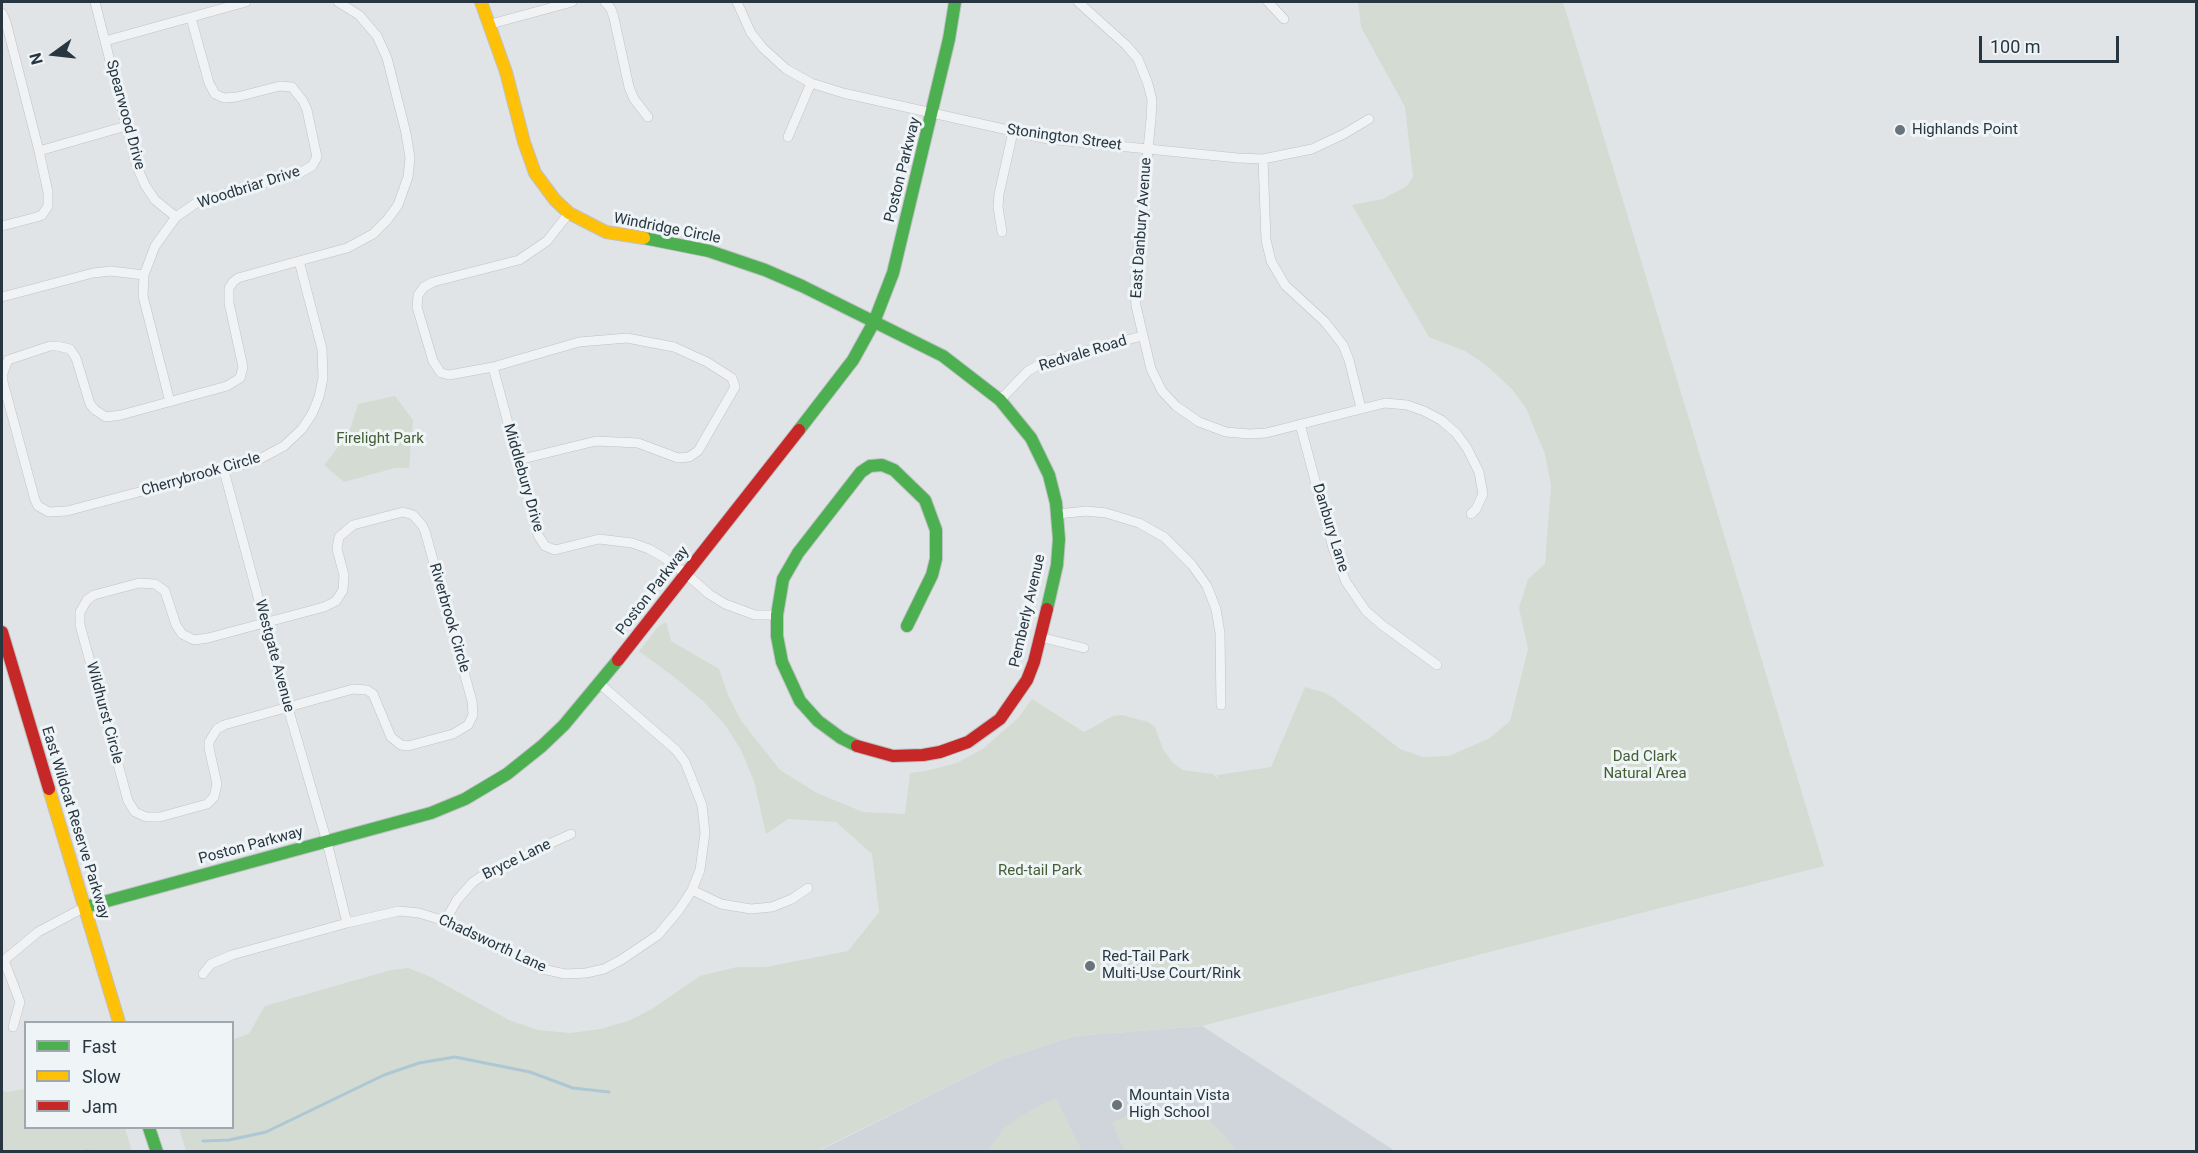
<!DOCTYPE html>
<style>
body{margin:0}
#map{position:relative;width:2198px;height:1153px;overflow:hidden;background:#e1e4e7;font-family:Roboto,sans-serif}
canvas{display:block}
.frame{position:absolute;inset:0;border:3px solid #273641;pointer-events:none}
.legend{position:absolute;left:24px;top:1021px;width:210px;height:108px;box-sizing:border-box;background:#eff4f7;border:2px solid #9fa8ae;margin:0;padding:8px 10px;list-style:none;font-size:18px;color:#273641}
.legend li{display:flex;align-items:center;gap:12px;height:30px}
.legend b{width:30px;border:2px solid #9fa8ae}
.north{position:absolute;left:24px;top:24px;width:60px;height:60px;-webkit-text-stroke:4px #eff4f7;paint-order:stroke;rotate:255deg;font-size:16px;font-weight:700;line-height:24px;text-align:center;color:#273641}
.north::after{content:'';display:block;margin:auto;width:21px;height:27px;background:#273641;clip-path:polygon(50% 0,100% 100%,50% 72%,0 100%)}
.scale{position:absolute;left:1979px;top:36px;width:140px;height:27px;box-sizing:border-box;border:3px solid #273641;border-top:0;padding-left:8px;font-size:18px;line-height:21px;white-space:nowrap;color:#273641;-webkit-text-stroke:4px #eff4f7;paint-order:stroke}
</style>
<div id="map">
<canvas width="2198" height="1153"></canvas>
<div class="frame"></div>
<ul class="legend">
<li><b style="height:8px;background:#4caf50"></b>Fast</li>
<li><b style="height:8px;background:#ffc107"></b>Slow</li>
<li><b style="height:8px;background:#c62828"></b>Jam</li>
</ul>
<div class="north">N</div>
<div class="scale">100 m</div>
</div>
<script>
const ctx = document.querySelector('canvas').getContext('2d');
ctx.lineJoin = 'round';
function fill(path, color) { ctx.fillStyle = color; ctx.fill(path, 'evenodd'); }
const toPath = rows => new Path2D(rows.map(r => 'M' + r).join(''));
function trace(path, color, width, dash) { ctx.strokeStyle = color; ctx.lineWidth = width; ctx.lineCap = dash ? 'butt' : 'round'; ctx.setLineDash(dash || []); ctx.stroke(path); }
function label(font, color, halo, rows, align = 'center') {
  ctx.font = font + ' Roboto,sans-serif'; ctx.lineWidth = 6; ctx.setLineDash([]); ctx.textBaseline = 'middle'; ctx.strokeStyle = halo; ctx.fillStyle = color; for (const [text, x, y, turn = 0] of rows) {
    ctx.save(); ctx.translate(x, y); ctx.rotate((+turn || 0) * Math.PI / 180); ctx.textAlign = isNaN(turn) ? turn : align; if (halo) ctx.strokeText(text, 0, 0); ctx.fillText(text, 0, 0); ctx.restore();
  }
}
fill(toPath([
 [1202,1026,1395,1151,817,1152,1003,1059,1075,1036]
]), '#cfd5da');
fill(toPath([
 [1358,2,1563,2,1824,866,1202,1026,1075,1036,1003,1059,817,1151,186,1151,179,1128,232,1128,233,1039,249,1034,265,1006,391,970,408,968,431,977,509,1020,538,1030,570,1033,600,1029,628,1021,652,1009,700,976,737,967,766,967,848,951,879,912,872,854,836,822,788,819,766,834,754,781,741,750,726,726,703,701,678,680,639,651,658,627,666,622,671,641,719,669,728,695,742,722,780,770,817,793,863,812,905,814,910,773,926,771,957,763,984,748,1018,718,1032,699,1084,732,1113,716,1122,715,1148,722,1155,727,1163,749,1172,762,1182,770,1213,774,1219,780,1217,775,1271,767,1305,687,1323,692,1334,698,1400,749,1423,757,1449,756,1490,738,1510,721,1528,649,1519,608,1528,579,1545,564,1551,485,1545,454,1526,408,1512,389,1486,365,1465,351,1429,337,1352,205,1383,199,1407,186,1413,177,1405,107,1361,27],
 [395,396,413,420,409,468,395,468,344,482,324,465,349,433,358,404],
 [25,1089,26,1128,125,1128,132,1151,2,1151,2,1090,7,1092],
 [1056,1098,1082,1151,987,1151,1005,1127,1032,1109],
 [1164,1109,1187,1111,1209,1120,1228,1139,1236,1151,1124,1151,1112,1122,1137,1112]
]), '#d4dbd2');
trace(toPath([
 [203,1141,229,1140,266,1132,384,1075,419,1063,455,1057,530,1072,573,1088,609,1092],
 [80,1152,88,1151]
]), '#aec7d4', 3);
const street = toPath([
 [95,2,137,167,145,185,155,200,176,217],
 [605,2,611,9,614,18,629,87,634,99,648,117],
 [737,2,751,33,763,48,786,69,811,83,843,93,1048,139,1238,158,1263,159,1312,149,1344,134,1369,119],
 [1078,2,1126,45,1138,59,1148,84,1152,100,1151,119,1135,281,1136,306,1151,369,1162,391,1176,406,1199,422,1226,432,1250,434,1266,433,1385,403,1407,405,1424,411,1441,420,1456,433,1467,448,1479,472,1483,494,1476,509,1471,514],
 [1268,2,1284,19],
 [2,13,6,22,39,151,48,192,48,206,42,215,37,217,2,226],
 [491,24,572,2],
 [105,41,246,2],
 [788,137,811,83],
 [39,151,126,126],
 [1263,159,1266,240,1271,261,1285,285,1325,322,1343,345,1349,360,1361,408],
 [1002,232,998,207,999,194,1013,132],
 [299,261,322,349,323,378,319,397,312,414,302,429,284,446,256,461,67,511,49,512,38,506,35,500,3,382,3,373,8,360,50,346,57,346,70,349,76,358,90,404,95,410,106,417,121,415,227,386,240,378,243,367,229,303,229,288,233,282,238,278,299,261],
 [299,261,347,248,373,234,387,220,398,205,408,177,410,158,406,133,387,58,377,36,359,15,338,2],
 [2,297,93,273,111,271,144,275],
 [493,367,538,535,545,546,555,550,599,539,632,543,649,549,663,557,685,573,709,594,725,604,755,615,777,615],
 [1000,400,1028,371,1044,362,1142,336],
 [170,402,143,296,144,275,155,246,176,217,199,201,300,173,312,166,317,157,307,110,303,101,292,87,280,86,237,97,224,98,215,94,209,83,191,18],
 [1300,424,1333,548,1346,582,1366,611,1382,625,1437,665],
 [518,460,596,441,638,443,678,458,689,457,698,451,735,387,732,378,707,362,674,347,627,338,579,342,493,367,449,375,441,373,433,361,417,307,418,295,424,287,433,282,519,260,547,241,569,213],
 [224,471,288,708,327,842,347,923],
 [403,512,413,515,422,525,425,531,472,701,473,715,468,725,453,734,408,746,401,745,391,737,373,694,367,690,353,689,224,725,217,729,209,742,209,748,217,784,214,797,207,804,160,817,146,817,135,812,128,801,80,625,80,612,87,600,94,595,139,583,155,584,165,591,176,625,182,634,194,640,208,638,324,607,336,601,343,590,344,575,337,549,339,537,353,525,403,512],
 [1058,514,1086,511,1106,513,1139,523,1164,537,1192,565,1207,586,1216,609,1220,633,1221,705],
 [1040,637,1084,648],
 [692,890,721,904,751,909,772,907,792,899,808,888],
 [445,921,457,900,473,882,488,872,571,834],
 [4,960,20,1002,13,1027],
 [2,962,38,932,85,907],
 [203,974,211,964,232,955,347,923,399,911,419,913,445,921,538,968,565,974,586,973,604,969,621,960,658,935,679,910,692,890,700,870,705,833,702,805,685,762,676,750,600,684]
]);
const fast = toPath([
 [644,238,709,251,765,270,802,286,943,356,1000,400,1031,438,1049,475,1056,503,1059,539,1057,565,1047,609],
 [799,430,853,360,874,322,893,273,949,39,955,2],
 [857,746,841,738,818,721,800,701,782,662,777,636,777,615,783,579,798,553,861,472,870,466,882,465,894,470,925,500,936,530,936,559,932,575,907,626],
 [85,907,431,813,465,799,507,774,542,746,564,725,618,660],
 [149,1128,157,1152]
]);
const slow = toPath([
 [481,2,506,72,524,142,535,173,555,200,569,213,606,232,644,238],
 [49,789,119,1022]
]);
const jam = toPath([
 [2,632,49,789],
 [618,660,799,430],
 [857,746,893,756,923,755,940,752,968,742,1000,719,1027,680,1034,662,1047,609]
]);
trace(street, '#bfc2c5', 10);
trace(fast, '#bfc2c5', 14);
trace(slow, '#bfc2c5', 14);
trace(jam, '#bfc2c5', 14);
trace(street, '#f1f2f3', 9);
trace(fast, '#4caf50', 12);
trace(slow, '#ffc107', 12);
trace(jam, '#c62828', 12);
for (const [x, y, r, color] of [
 [1900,130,6,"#68737b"],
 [1090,966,6,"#68737b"],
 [1117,1105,6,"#68737b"]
]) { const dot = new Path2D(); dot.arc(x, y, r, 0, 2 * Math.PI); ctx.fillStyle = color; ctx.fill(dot); trace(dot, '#eff4f7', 2); }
label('15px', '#273641', '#eff4f7', [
 ["Spearwood Drive",125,115,75],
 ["Stonington Street",1064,138,8],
 ["Poston Parkway",903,170,-76],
 ["Woodbriar Drive",249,188,-18],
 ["East Danbury Avenue",1142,228,-86],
 ["Windridge Circle",667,229,11],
 ["Redvale Road",1083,354,-17],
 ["Cherrybrook Circle",201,475,-16],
 ["Middlebury Drive",523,478,74],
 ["Danbury Lane",1330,528,73],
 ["Poston Parkway",653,591,-52],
 ["Pemberly Avenue",1028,611,-77],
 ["Riverbrook Circle",449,618,74],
 ["Westgate Avenue",274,656,75],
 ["Wildhurst Circle",104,713,75],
 ["East Wildcat Reserve Parkway",75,823,73],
 ["Poston Parkway",251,846,-15],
 ["Bryce Lane",517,860,-26],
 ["Chadsworth Lane",492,944,25]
]);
label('15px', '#273641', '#eff4f7', [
 ["Highlands Point",1912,130],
 ["Red-Tail Park",1102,957],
 ["Multi-Use Court/Rink",1102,974],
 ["Mountain Vista",1129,1096],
 ["High School",1129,1113]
], 'left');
label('15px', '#445e33', '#eff4f7', [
 ["Firelight Park",380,439],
 ["Dad Clark",1645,757],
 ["Natural Area",1645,774],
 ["Red-tail Park",1040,871]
]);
</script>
